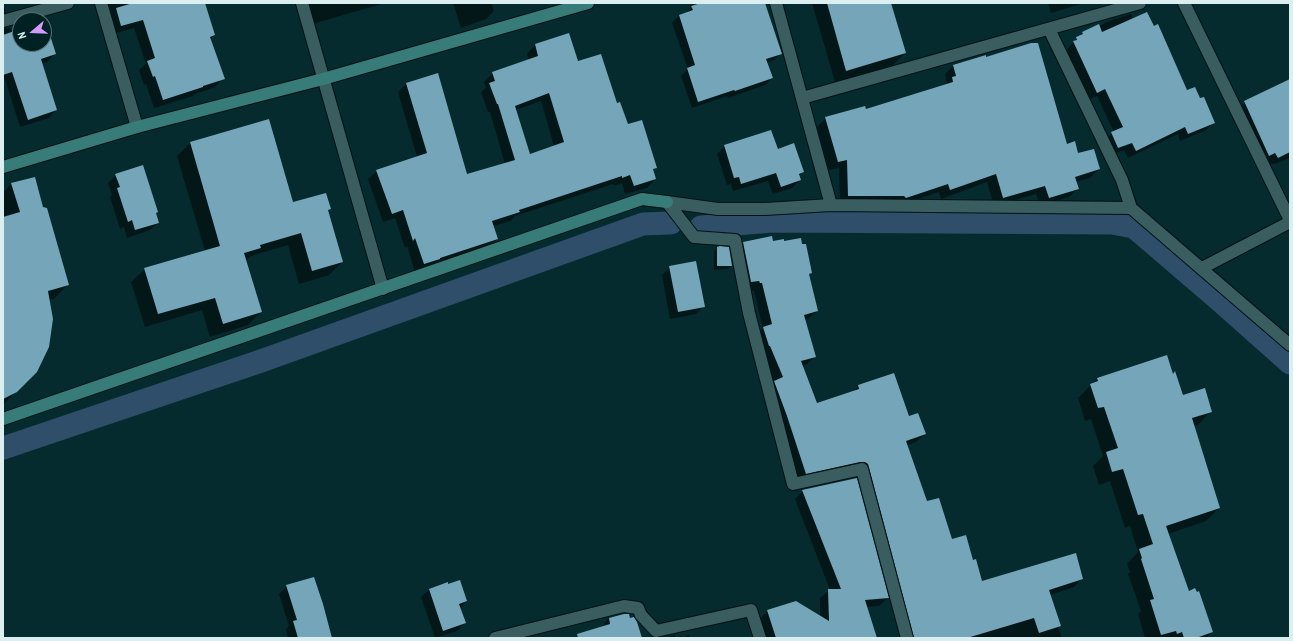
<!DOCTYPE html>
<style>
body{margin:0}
#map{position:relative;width:1293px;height:641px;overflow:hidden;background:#062b2e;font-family:"Archivo Narrow",sans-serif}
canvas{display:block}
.frame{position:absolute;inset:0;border:4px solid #dbeef0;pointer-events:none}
.north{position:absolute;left:12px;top:12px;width:40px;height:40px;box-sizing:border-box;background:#002124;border:1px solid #587376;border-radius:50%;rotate:251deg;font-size:11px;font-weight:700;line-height:16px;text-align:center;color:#dbeef0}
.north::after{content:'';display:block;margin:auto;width:14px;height:18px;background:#d39cfc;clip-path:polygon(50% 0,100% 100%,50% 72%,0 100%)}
</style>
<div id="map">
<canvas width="1293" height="641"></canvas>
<div class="frame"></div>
<div class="north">N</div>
</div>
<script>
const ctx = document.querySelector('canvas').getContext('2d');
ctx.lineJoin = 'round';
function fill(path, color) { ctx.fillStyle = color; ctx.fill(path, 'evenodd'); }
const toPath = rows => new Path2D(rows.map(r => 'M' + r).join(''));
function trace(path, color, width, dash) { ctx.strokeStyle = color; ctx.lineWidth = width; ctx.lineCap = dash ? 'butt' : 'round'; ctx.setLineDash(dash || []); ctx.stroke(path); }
fill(toPath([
 [3,3,6,12,3,14],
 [108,3,205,3,214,35,210,40,223,78,215,87,195,94,193,96,154,108,146,84,144,85,139,70,146,64,134,28,113,34,108,18,112,14],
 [303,3,385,3,309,25],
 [453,3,491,3,494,11,486,19,461,28],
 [693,3,755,3,781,53,774,60,766,63,772,78,765,85,728,98,727,96,692,108,681,76,688,69,672,23,679,16,685,14,691,8,690,6],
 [812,3,890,3,905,53,893,65,835,82],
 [1048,3,1084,3,1051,13],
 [1131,14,1133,19,1187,91,1199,99,1213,123,1206,130,1180,141,1178,134,1128,158,1124,150,1110,155,1104,140,1114,132,1097,96,1089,99,1066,50,1083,33,1112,20],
 [44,24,55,54,47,62,41,64,56,110,49,118,20,127,5,79,3,80,3,29,10,28,12,33,20,32,20,44,44,44],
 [568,34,577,62,616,104,627,125,655,167,653,170,655,179,647,188,625,194,622,183,614,186,613,184,515,216,511,221,493,226,497,239,488,248,415,272,407,246,405,248,395,218,383,222,368,179,377,171,417,157,398,92,406,84,467,175,505,164,490,112,488,112,481,92,486,88,484,82,493,73,529,60,527,54,535,45],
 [541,101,554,146,530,155,516,110],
 [953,66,1099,169,1090,178,1076,182,1078,189,1069,197,1040,206,1036,194,994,206,987,182,941,199,939,192,897,206,840,204,839,168,829,170,817,127,826,118,865,111,944,86,947,83,945,74],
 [1290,81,1290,158,1275,164,1275,163,1270,165,1267,160,1261,163,1237,110,1245,102],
 [190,143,292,204,330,209,328,211,342,262,329,275,299,284,288,245,251,256,246,261,261,312,248,325,210,337,202,310,145,327,131,282,145,269,205,251,177,156],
 [725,146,777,150,803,172,799,176,800,180,792,188,773,194,768,181,733,191,731,184,727,185,717,154],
 [116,175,155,214,158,223,150,230,127,238,124,227,120,229,110,197,112,195,108,183],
 [34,178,43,208,68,284,54,299,48,300,36,371,3,405,3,193,11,184],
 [772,242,811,272,808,275,817,311,808,319,805,320,815,357,806,365,802,366,817,404,853,392,859,386,908,418,925,434,916,442,907,445,926,503,952,540,972,561,982,582,1082,579,1074,587,1050,595,1060,626,1058,627,1062,638,904,638,860,472,798,481,766,390,774,383,755,336,763,329,754,291,752,291,751,289,743,290,735,251,743,243],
 [717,248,731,266,728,269,714,270,714,252],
 [670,267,704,306,696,314,670,319,662,275],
 [1173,376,1182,396,1211,411,1198,425,1193,426,1219,508,1206,521,1168,534,1188,592,1212,632,1206,638,1145,638,1138,614,1141,611,1128,574,1130,572,1127,564,1138,552,1130,526,1125,528,1110,481,1099,485,1093,466,1103,456,1091,419,1085,421,1078,398,1097,379],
 [803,491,888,598,879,606,866,607,876,638,765,638,759,620,768,611,820,617,820,598,830,590,795,499],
 [287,586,331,638,288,638,286,630,289,626,279,594],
 [429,590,466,601,460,608,465,623,457,631,435,638,421,597],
 [609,618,630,619,641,638,593,638,601,627],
 [675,635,676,638,682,636,682,638,689,635,690,638,665,638]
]), '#0007');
trace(toPath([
 [701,227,772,221,1112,223,1134,227,1218,299,1290,363],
 [3,448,261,361,643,224,671,223]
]), '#2e4e69', 23);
fill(toPath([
 [133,3,205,3,215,35,210,37,225,79,203,86,203,87,163,100,155,76,153,77,147,61,155,58,143,20,121,26,116,8],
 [701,3,765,3,782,54,766,59,773,78,735,91,734,90,698,102,687,68,695,65,679,15,693,10,691,6],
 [827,3,891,3,906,53,846,71],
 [1147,12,1154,26,1158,24,1187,90,1195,87,1200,98,1204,97,1215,123,1188,134,1185,127,1136,151,1132,143,1118,148,1111,132,1123,127,1105,89,1097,93,1073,41,1077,40,1076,37,1083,34,1082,32,1099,24,1102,32],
 [44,23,46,23,56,54,41,59,57,110,28,120,12,72,3,75,3,35,20,29,20,44,44,44],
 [569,33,578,61,601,54,617,103,620,102,628,124,642,120,657,168,653,169,656,179,634,186,630,175,622,178,622,176,519,210,520,212,492,221,498,239,440,258,440,259,424,264,415,238,413,241,403,210,392,214,376,170,427,153,406,83,438,73,467,174,515,160,498,104,497,104,489,83,495,81,492,72,538,56,535,44],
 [549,93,564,142,530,154,515,106],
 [1031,43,1038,43,1067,144,1075,141,1078,153,1094,149,1100,169,1075,177,1079,189,1049,198,1045,186,1003,198,996,174,950,190,948,184,906,198,904,196,848,196,847,160,838,162,825,117,865,106,866,109,953,82,952,77,956,76,953,65,986,55,986,57],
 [1290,79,1290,152,1278,158,1275,153,1269,156,1244,101],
 [269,119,293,202,326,193,331,209,328,210,343,262,312,271,301,233,260,245,261,248,244,253,262,312,223,324,215,298,158,314,144,268,220,246,190,142],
 [771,130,778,149,794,143,804,172,799,174,801,180,781,187,776,173,741,184,739,177,734,178,724,145],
 [143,165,158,212,156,213,159,223,135,230,132,220,128,222,117,188,120,187,115,174],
 [35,177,43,207,47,208,69,285,48,291,53,319,49,347,37,372,17,392,3,399,3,217,20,212,11,183],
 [772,236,773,241,784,239,784,241,801,238,802,244,806,244,812,273,809,274,818,311,804,315,816,357,801,361,817,403,859,389,858,385,894,373,909,416,918,413,926,434,906,441,927,501,939,498,952,539,966,535,973,560,976,559,982,581,1076,553,1083,579,1049,590,1061,626,1039,633,1034,618,967,638,914,638,868,464,865,462,860,462,806,474,787,416,774,381,783,377,770,346,769,346,763,327,772,324,762,283,760,283,759,281,751,282,743,242],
 [720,246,729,247,732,266,717,266,717,247],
 [696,261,705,307,678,312,669,266],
 [1167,355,1173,374,1175,371,1183,395,1205,388,1212,412,1192,418,1220,508,1166,526,1189,591,1195,588,1197,592,1199,591,1213,632,1196,638,1184,638,1182,632,1177,634,1176,631,1161,635,1150,600,1154,599,1141,559,1142,558,1139,549,1153,544,1143,514,1138,515,1123,469,1112,472,1106,452,1118,448,1104,407,1098,408,1090,384,1098,381,1097,378],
 [857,478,889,598,865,600,877,638,776,638,767,610,796,601,829,621,828,589,841,589,802,490],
 [314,577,323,604,332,638,298,638,293,621,297,620,286,585],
 [460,580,467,601,459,604,466,623,443,631,429,589,448,582,448,584],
 [624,614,629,614,630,618,634,617,637,622,642,638,578,638,577,634,610,624,609,618]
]), '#74a5b9');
const street = toPath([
 [101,3,137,127],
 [302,3,383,289],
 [776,3,831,205],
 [1184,3,1290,220],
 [3,21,68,3],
 [1049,29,1122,180,1131,208],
 [802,98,1140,3],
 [667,202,718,209,765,209,831,205,1131,208,1290,345],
 [667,202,694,237,735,240,749,313,793,484,862,469,907,638],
 [1202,268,1290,222],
 [495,638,624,606,638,608,641,615,656,631,751,610,760,638]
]);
const secondary = toPath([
 [3,167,137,127,323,79,588,3],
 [3,419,642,199,667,202]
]);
trace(street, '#001215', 14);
trace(secondary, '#001215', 14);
trace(street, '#3a5d60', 12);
trace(secondary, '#387c79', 12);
</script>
